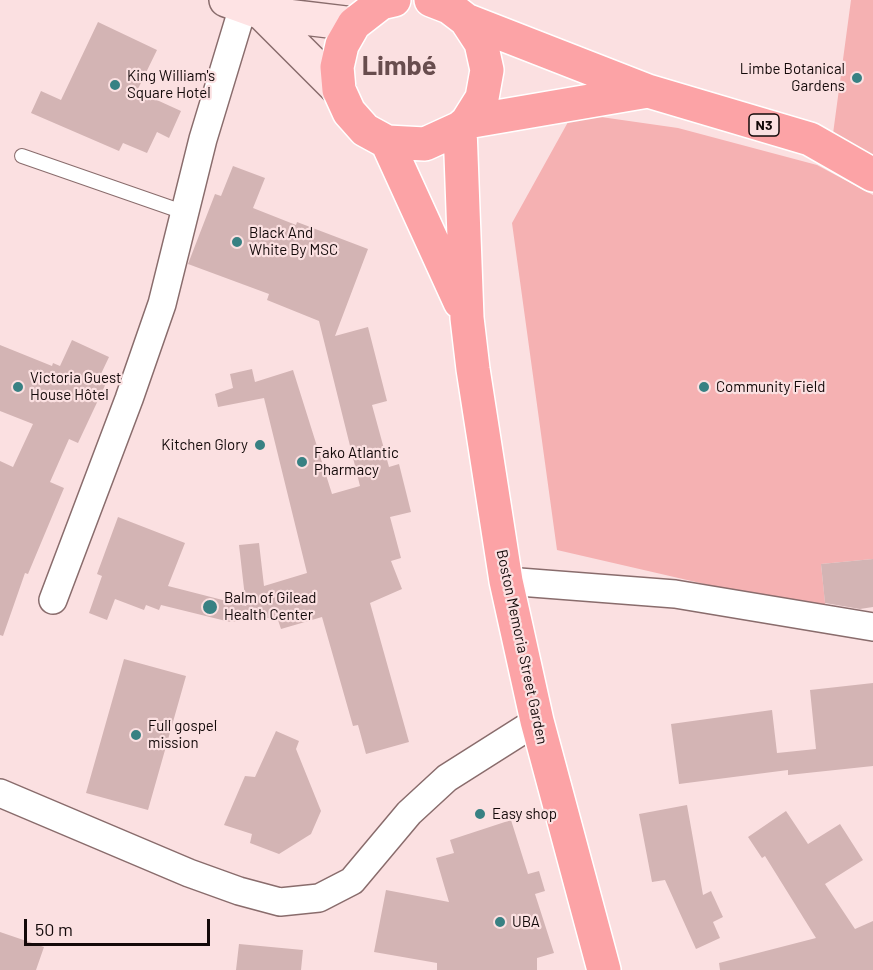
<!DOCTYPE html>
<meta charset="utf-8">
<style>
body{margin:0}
#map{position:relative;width:873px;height:970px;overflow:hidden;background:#fbe0e1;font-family:Barlow,sans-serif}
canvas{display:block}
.scale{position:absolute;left:24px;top:919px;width:186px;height:27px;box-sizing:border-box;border:3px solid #130909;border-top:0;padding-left:8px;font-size:18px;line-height:21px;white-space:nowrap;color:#130909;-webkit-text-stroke:4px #fbe0e1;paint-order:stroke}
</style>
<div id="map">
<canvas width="873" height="970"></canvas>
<div class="scale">50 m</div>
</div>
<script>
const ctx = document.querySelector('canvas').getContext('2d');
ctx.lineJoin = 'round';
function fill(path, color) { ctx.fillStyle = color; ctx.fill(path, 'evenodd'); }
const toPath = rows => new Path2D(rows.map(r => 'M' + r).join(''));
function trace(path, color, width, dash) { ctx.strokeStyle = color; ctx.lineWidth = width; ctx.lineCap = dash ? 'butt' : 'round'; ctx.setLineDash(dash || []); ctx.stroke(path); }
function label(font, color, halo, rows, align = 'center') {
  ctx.font = font + ' Barlow,sans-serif'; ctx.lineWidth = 4.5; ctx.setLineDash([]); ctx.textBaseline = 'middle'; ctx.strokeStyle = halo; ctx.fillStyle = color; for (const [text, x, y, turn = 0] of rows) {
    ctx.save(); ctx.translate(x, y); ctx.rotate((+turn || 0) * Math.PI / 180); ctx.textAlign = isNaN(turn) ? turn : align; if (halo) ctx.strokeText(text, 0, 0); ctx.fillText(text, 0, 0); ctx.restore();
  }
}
fill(toPath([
 [851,0,873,0,873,180,830,156],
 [573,113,678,128,817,165,873,195,873,559,821,564,826,612,557,550,512,223]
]), '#f5b1b2');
fill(toPath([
 [98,22,157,50,137,91,181,111,169,138,157,132,147,153,123,143,119,151,31,113,41,91,61,100],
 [233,166,265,178,253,208,296,225,297,222,368,249,335,336,368,327,387,401,372,405,389,467,399,464,411,512,390,517,401,558,391,561,402,589,370,603,409,742,366,754,358,725,353,726,322,617,281,629,277,617,230,622,161,605,159,610,146,605,144,610,115,599,107,620,89,613,102,576,97,574,118,517,185,543,168,586,246,606,239,545,259,543,264,586,307,573,264,398,218,407,215,394,233,388,230,374,252,369,255,382,293,370,332,494,360,486,319,321,267,300,269,294,188,264,215,194,221,196],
 [72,340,109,357,100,376,108,379,78,443,69,439,50,482,64,488,28,574,25,573,3,636,0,635,0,461,13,467,33,424,0,411,0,345,52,366,53,363,60,366],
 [873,559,873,607,860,609,825,603,821,564],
 [124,659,186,676,148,810,86,793],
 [873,683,873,766,788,775,788,770,679,784,671,724,772,710,777,753,816,749,810,690],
 [276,731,299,741,296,749,321,811,311,834,279,854,250,843,252,834,224,825,245,776,255,777],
 [687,805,703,895,711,891,723,917,713,922,720,938,696,949,665,880,652,882,639,814],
 [786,811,808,844,840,824,863,860,825,884,855,929,873,921,873,970,720,970,719,963,816,938,765,856,762,858,748,837],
 [511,820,528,874,539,871,545,891,535,894,554,953,537,958,537,970,437,970,437,963,374,952,386,890,449,902,436,858,454,853,450,840],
 [0,932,44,947,36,970,0,970],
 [239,944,303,950,301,970,236,970]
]), '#d3b4b4');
const lane = toPath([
 [22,156,186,213]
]);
const street = toPath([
 [506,581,675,594,873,627],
 [53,600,129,399,162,304,203,139,243,7],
 [0,793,189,873,239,891,280,902,319,898,352,881,409,813,447,778,537,721]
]);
const secondary = toPath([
 [226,0,262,13,354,24],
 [262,13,339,90]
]);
const highway = toPath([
 [394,0,381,3,354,24,342,45,337,67,339,90,349,112,365,130,387,142,425,144,460,128,467,122,482,98,487,70,481,43,466,20,449,7,431,0],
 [466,20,648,91,810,139,873,175],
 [467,122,648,91],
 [460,128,467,318,473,369,506,581,537,721,604,970],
 [387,142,460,302]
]);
trace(lane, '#896c6c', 16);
trace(street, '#896c6c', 30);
trace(secondary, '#896c6c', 36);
trace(highway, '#fff', 36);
trace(lane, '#fff', 14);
trace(street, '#fff', 27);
trace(secondary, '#fee3e4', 33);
trace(highway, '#fca3a6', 33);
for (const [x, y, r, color] of [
 [857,78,6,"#388183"],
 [115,85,6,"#388183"],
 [237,242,6,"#388183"],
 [18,387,6,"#388183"],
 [704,387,6,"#388183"],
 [260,445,6,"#388183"],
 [302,462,6,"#388183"],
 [210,607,8,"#388183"],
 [136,735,6,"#388183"],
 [480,814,6,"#388183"],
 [500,922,6,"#388183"]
]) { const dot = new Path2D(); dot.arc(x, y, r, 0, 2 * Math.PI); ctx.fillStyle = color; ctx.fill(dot); trace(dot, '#fbe0e1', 2); }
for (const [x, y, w] of [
 [764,125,30]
]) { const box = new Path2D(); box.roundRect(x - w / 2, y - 11, w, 22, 4.5); ctx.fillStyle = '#fbe0e1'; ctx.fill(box); trace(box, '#130909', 1.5); }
label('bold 14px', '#130909', null, [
 ["N3",764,125]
]);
label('15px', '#130909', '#fbe0e1', [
 ["Limbe Botanical",845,69,"right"],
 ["Gardens",845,86,"right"],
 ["King William's",127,76],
 ["Square Hotel",127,93],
 ["Black And",249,233],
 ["White By MSC",249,250],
 ["Victoria Guest",30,378],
 ["House Hôtel",30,395],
 ["Community Field",716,387],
 ["Kitchen Glory",248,445,"right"],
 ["Fako Atlantic",314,453],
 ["Pharmacy",314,470],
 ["Balm of Gilead",224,598],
 ["Health Center",224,615],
 ["Full gospel",148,726],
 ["mission",148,743],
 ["Easy shop",492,814],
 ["UBA",512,922]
], 'left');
label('15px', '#130909', '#fbe0e1', [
 ["Boston Memoria Street Garden",522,647,78]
]);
label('bold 27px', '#684d4e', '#fbe0e1', [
 ["Limbé",399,66]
]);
</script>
